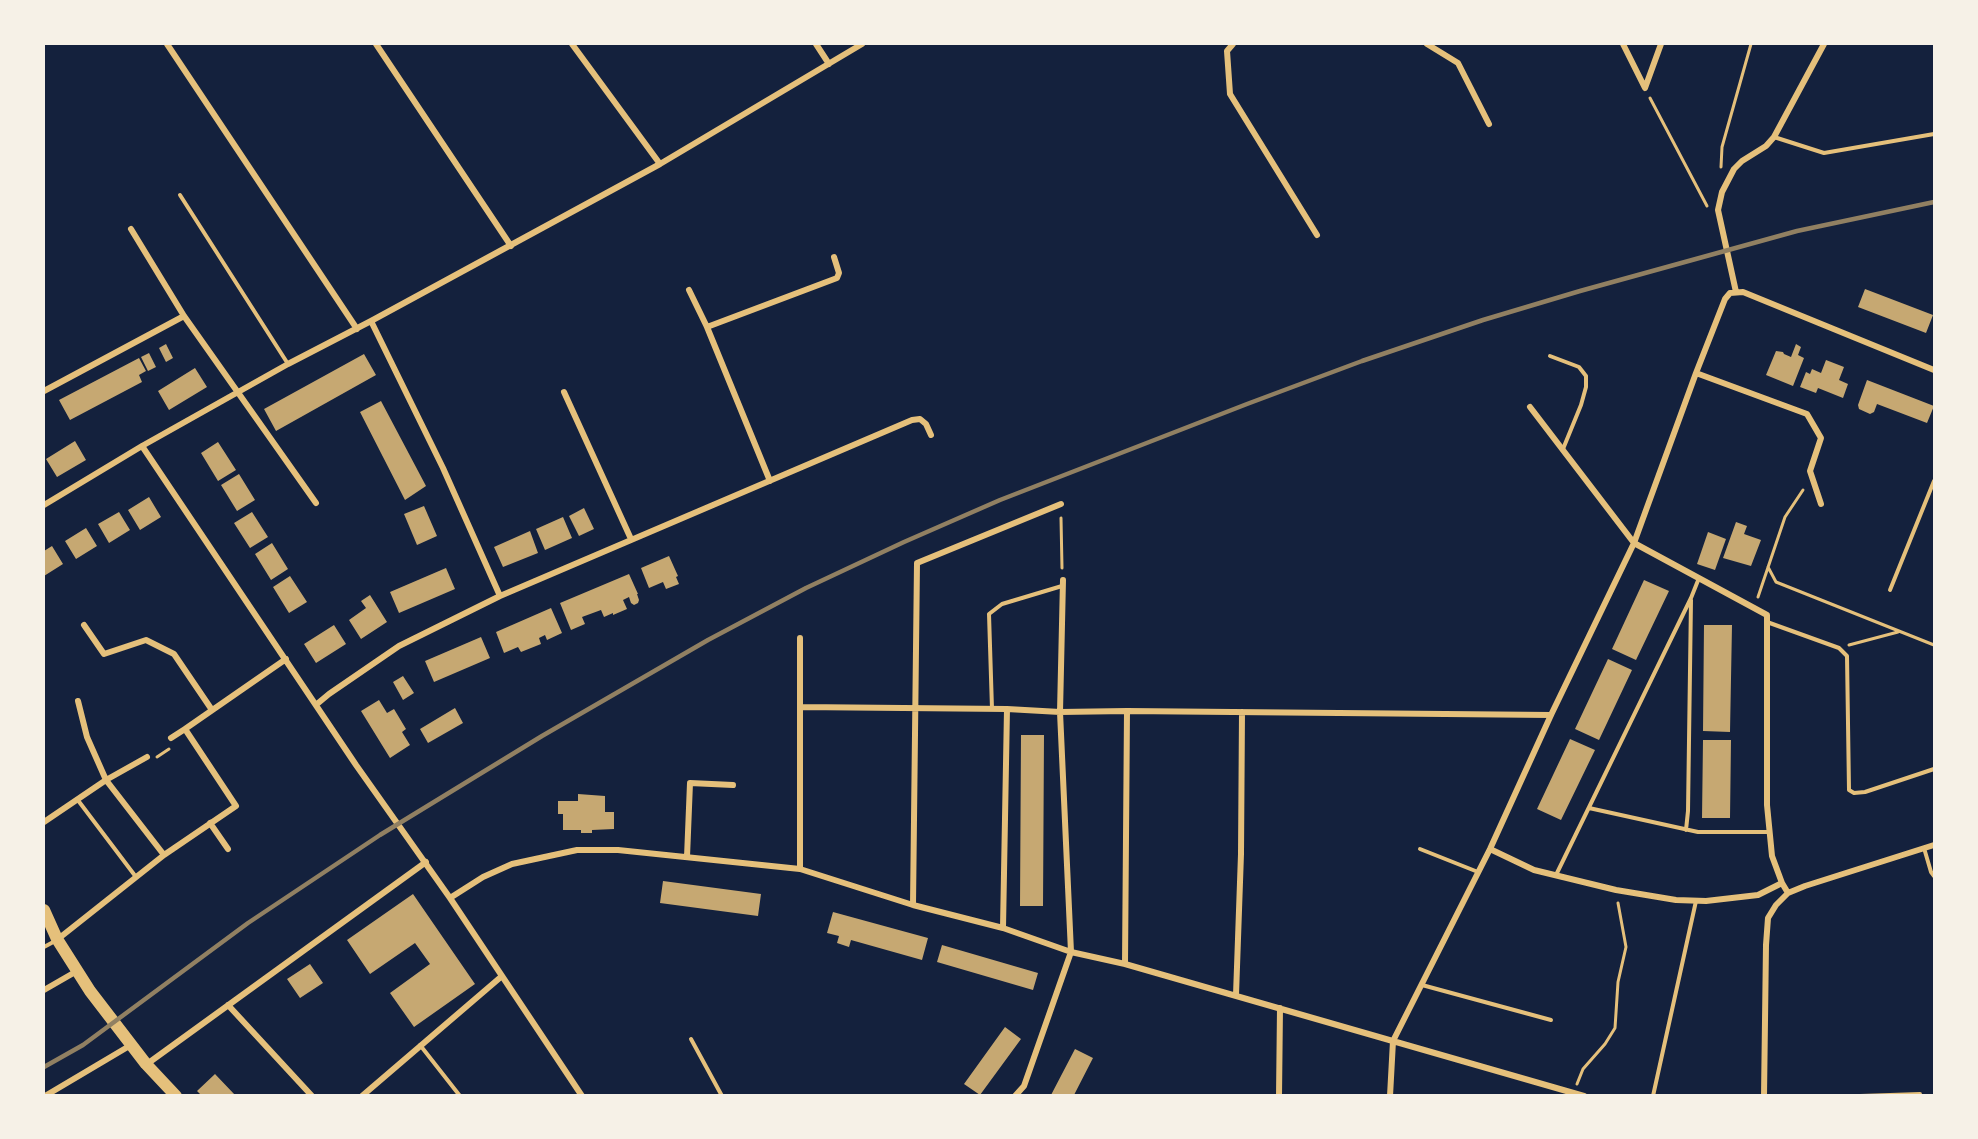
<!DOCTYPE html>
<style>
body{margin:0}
#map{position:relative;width:1978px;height:1139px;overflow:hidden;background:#14213d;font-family:"Open Sans",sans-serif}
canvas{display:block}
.frame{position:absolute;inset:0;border:45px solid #f6f1e7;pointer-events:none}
</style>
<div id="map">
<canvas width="1978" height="1139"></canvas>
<div class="frame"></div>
</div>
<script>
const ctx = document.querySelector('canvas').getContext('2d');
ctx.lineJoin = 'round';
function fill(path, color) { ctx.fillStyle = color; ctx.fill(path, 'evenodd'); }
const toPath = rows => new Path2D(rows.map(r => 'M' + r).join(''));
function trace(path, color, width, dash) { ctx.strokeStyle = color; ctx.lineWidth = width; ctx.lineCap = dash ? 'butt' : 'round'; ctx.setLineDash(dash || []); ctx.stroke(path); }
fill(toPath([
 [1865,289,1933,315,1926,333,1858,307],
 [166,344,173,358,166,362,159,348],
 [1796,344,1801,347,1798,355,1804,358,1793,386,1766,375,1776,351,1783,352,1784,354,1791,357],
 [149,353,156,367,148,371,141,357],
 [364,354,376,375,276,431,264,409],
 [139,358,146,371,139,375,142,382,70,420,59,400],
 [1826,360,1844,367,1839,380,1848,384,1843,398,1818,388,1816,393,1800,387,1806,372,1810,374,1812,369,1821,373],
 [195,368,207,387,169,410,158,391],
 [1867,380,1934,406,1927,423,1877,404,1874,412,1870,414,1859,409,1858,405],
 [381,401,426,486,405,500,360,412],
 [75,441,86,460,57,477,46,459],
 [218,442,236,470,218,481,201,453],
 [239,474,255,500,237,511,221,485],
 [149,497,161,517,140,530,128,510],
 [424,506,437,536,417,545,404,514],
 [584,508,594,529,579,536,569,516],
 [119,512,130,530,109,543,98,524],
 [252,512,268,537,250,548,234,523],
 [563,517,572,538,545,550,536,529],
 [1736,522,1747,526,1744,534,1761,540,1751,566,1723,558],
 [86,528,97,546,76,559,65,541],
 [530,531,538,553,503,567,494,547],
 [1708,532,1726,539,1715,570,1697,564],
 [272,543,288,569,271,580,255,554],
 [52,546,63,564,44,576,44,551],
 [669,556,678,576,676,577,679,584,666,589,663,582,649,588,641,568],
 [446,568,455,589,399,613,390,592],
 [629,574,638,594,637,594,639,600,638,603,634,605,631,603,629,597,623,600,627,609,613,615,613,613,604,617,601,610,582,617,585,624,571,630,560,603],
 [290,576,307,602,289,613,273,587],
 [1644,580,1669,591,1636,660,1612,649],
 [370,595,387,622,361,639,349,620,366,608,361,601],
 [551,608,562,633,547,640,545,635,539,638,541,644,521,652,518,647,504,653,496,632],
 [334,625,346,644,316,663,304,644],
 [1704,625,1732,625,1730,732,1703,731],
 [481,637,490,658,434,682,425,661],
 [1608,659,1632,670,1599,740,1575,729],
 [403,676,414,693,403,700,393,682],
 [379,700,387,713,394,709,406,729,402,732,410,745,390,758,361,711],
 [455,708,463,723,428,743,420,729],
 [1021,735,1044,735,1043,906,1020,906],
 [1570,739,1595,750,1561,820,1537,809],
 [1703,740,1731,740,1730,818,1702,818],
 [578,794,605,796,605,812,614,812,614,829,592,830,592,833,581,833,581,830,563,830,563,814,558,814,558,801,578,801],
 [663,881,761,894,758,916,660,903],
 [413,894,475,984,414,1027,390,993,430,964,415,943,370,974,347,940],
 [833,912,928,938,922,960,851,940,849,947,837,943,839,936,827,933],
 [942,945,1038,973,1033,990,937,962],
 [310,964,323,983,300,998,287,979],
 [1005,1027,1021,1039,980,1095,964,1084],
 [1075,1049,1093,1058,1074,1095,1051,1095],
 [215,1074,235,1095,201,1095,197,1091]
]), '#c6a872');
trace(toPath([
 [1650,98,1707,206],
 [1721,167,1722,147,1751,44],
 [1061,518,1062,568],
 [1768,567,1776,582,1934,645],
 [1758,597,1785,517,1803,490],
 [1849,645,1898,632],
 [157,757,169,749],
 [1577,1084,1583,1069,1605,1044,1615,1028,1618,982,1626,947,1618,903]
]), '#e5c07b', 3);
trace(toPath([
 [1774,137,1824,153,1934,134],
 [180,195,288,364],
 [1550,356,1579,367,1586,376,1586,387,1581,405,1563,449],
 [1890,590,1934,481],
 [1767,622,1839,648,1847,656,1849,790,1854,793,1865,792,1934,769],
 [992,709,989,614,1002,604,1062,586],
 [77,799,136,877],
 [1589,808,1698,832,1769,832],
 [1686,830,1688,811,1691,600],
 [1924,848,1931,872,1934,876],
 [1420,849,1478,872],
 [1556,875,1691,598,1699,578],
 [44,947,57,940],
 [1422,985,1551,1020],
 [691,1039,722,1096],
 [420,1045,460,1096],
 [1653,1096,1696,901],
 [1860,1096,1920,1094]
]), '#e5c07b', 4);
trace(toPath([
 [167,44,357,329],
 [376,44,511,246],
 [572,44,660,164],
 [816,44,829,64],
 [1233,44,1227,51,1230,94,1317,235],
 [1427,44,1458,63,1489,124],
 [1623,44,1645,88,1661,44],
 [131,229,184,316,316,503],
 [689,290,707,327,770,481],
 [1736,292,1718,210,1722,192,1734,169,1742,161,1766,146,1774,137,1824,44],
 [371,321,443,468,500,596],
 [707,327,837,278,839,273,834,257],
 [1696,373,1807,414,1821,438,1810,471,1821,504],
 [44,391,184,316],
 [564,392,631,539],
 [1530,407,1634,543,1767,615,1767,805,1772,856,1782,883,1788,893],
 [142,446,356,765,450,898,582,1096],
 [44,505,142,446,288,364,371,321,660,164,862,44],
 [84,625,104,654,146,640,174,654,212,710],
 [800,638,800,869],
 [78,701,87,737,106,780,164,855],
 [317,704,329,694,399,646,500,596,912,420,920,419,926,424,931,435],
 [800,707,1007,709,1060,712,1127,711,1551,715],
 [171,738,185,729],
 [44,822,106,780,147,757],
 [210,823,228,849],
 [1490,849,1534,870,1616,890,1676,900,1706,901,1758,895,1782,883],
 [687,857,690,783,733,785],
 [450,898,483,877,512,864,577,850,618,850,800,869,913,905,1003,928,1071,952,1125,964,1584,1096],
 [913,905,917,563,1061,504],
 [1003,928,1007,709],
 [58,939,164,855,236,806,185,729,286,659],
 [1125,964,1127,711],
 [44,990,77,971],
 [1236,995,1241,854,1242,712],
 [228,1005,312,1096],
 [147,1064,426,862],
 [45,1096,131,1045],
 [362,1096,502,976],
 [1015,1096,1024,1086,1071,952,1060,712,1063,580],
 [1279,1096,1280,1008],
 [1390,1096,1393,1041,1490,849,1551,715,1634,543,1696,373,1725,299,1730,293,1743,292,1934,370],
 [1764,1096,1766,945,1768,918,1776,905,1788,893,1805,886,1934,845]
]), '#e5c07b', 6);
trace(toPath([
 [44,910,57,939,90,991,146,1064,176,1096]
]), '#e5c07b', 12);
trace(toPath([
 [44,1067,83,1045,248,923,380,835,542,736,708,640,806,588,904,542,1000,500,1247,404,1362,361,1483,320,1580,291,1797,231,1934,202]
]), '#918062', 4.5);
</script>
